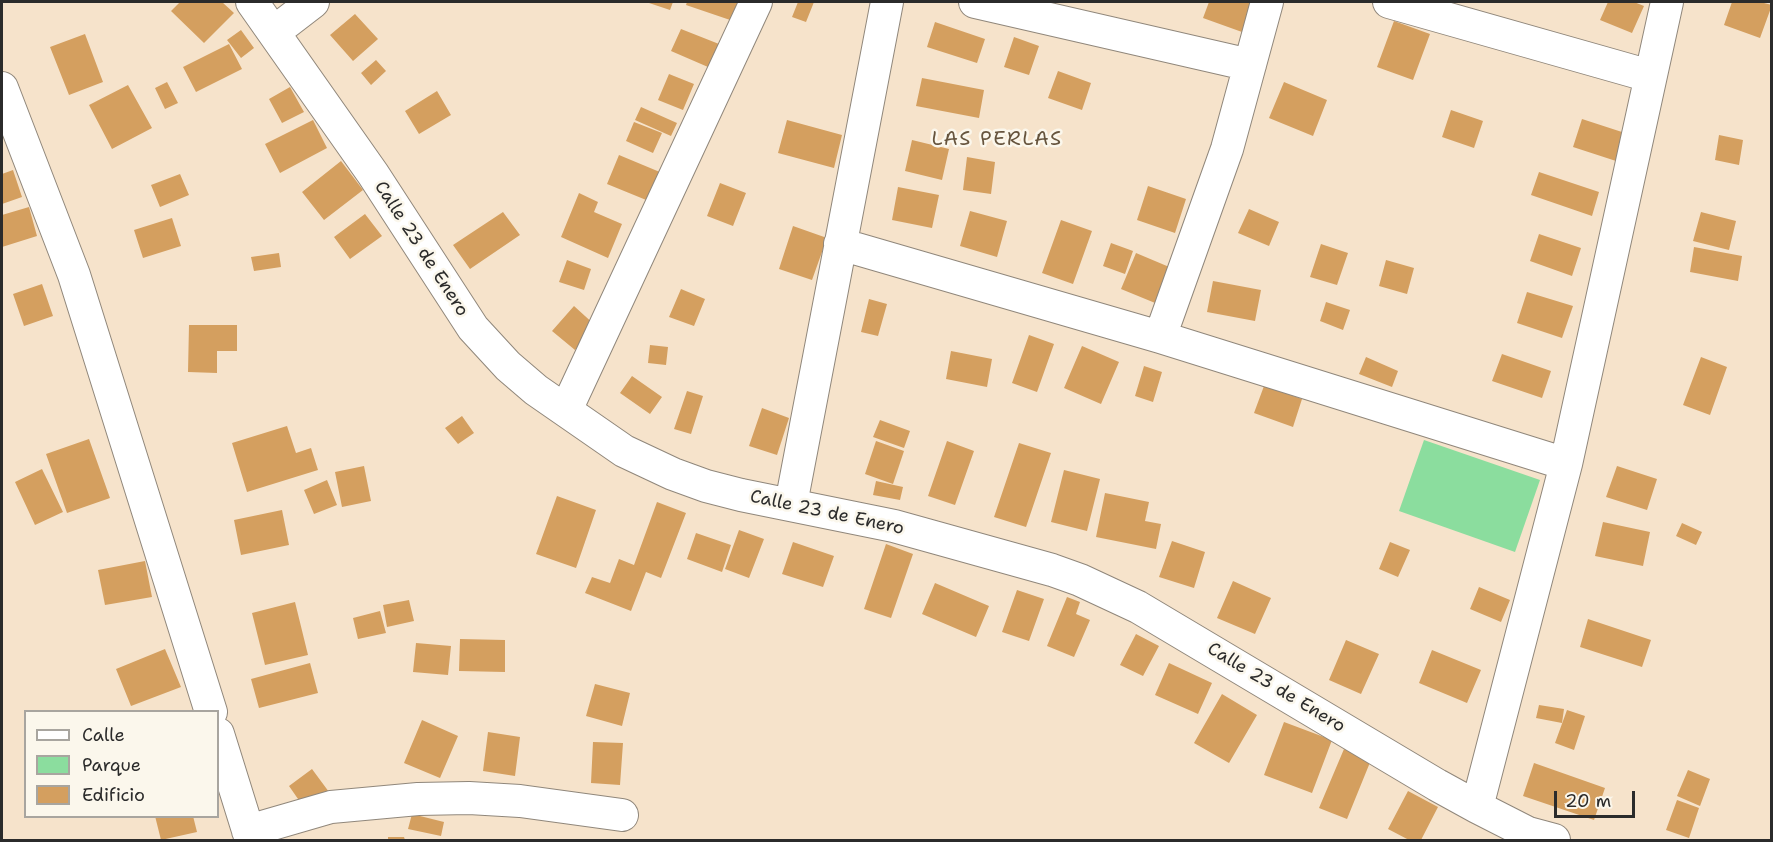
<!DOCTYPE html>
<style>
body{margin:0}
#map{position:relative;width:1773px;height:842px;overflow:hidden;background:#f6e3cb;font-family:"Shantell Sans",sans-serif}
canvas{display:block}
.frame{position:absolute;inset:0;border:3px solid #2b2b2b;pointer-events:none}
.legend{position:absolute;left:24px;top:710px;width:195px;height:108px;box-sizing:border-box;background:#fbf7ec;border:2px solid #a8a59f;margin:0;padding:8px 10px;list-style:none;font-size:18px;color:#2b2b2b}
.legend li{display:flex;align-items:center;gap:12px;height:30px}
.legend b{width:30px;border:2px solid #a8a59f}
.scale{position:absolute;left:1554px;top:791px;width:81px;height:27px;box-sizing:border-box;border:3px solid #2b2b2b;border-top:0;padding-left:8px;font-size:18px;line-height:21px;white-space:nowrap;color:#2b2b2b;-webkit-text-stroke:4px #fbf7ec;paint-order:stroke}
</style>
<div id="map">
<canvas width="1773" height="842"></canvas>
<div class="frame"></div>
<ul class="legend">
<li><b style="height:8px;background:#fff"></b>Calle</li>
<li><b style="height:16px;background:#8bdd9e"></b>Parque</li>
<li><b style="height:16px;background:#d49f5f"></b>Edificio</li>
</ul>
<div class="scale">20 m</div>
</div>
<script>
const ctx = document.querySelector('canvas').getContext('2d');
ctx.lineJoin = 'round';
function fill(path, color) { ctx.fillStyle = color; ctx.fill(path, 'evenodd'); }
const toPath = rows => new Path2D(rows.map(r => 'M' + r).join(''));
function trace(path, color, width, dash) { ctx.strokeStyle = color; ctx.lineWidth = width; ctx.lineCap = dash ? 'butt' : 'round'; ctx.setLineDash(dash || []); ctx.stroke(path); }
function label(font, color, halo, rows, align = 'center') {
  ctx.font = font + ' "Shantell Sans",sans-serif'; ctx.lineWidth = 5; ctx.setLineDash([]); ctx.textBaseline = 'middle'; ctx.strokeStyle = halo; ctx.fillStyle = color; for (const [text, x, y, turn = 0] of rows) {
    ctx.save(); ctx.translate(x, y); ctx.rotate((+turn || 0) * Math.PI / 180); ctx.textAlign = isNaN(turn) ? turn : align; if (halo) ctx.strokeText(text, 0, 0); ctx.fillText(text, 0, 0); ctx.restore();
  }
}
fill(toPath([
 [1424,440,1540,480,1515,552,1399,511]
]), '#8bdd9e');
fill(toPath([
 [180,2,222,2,234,13,204,43,171,11],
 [646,2,673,2,670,10],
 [687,2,743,2,736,22,686,5],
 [798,2,814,2,806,22,792,17],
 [1209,2,1253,2,1242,32,1203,18],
 [1608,2,1634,2,1644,6,1632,33,1600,20],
 [1732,2,1760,2,1772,5,1760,38,1724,25],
 [355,14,378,39,353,61,330,35],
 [1394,21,1430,34,1413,80,1377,67],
 [935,22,985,39,977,63,927,47],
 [681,29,719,44,708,67,671,51],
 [241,30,254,48,241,58,227,40],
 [85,34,103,82,69,95,50,47],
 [1014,37,1039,46,1029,75,1004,67],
 [229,44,242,69,196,92,183,67],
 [376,60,386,71,371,85,361,73],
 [1058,71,1091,83,1082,110,1048,98],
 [669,74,694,84,683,110,658,100],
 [922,78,984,90,979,118,916,106],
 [167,82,178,103,165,109,155,88],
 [1284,82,1327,100,1313,136,1269,118],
 [128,85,152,128,112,149,89,105],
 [290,87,304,112,282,123,269,99],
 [437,91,451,115,419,134,405,111],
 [641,107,677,123,671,136,635,120],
 [1451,110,1483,121,1474,148,1442,137],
 [1582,119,1625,133,1616,161,1573,147],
 [313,120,327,148,280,173,265,144],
 [787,120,842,135,834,168,778,153],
 [634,122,662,133,653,153,626,141],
 [1719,135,1743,140,1739,165,1715,160],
 [912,140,949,149,942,180,905,171],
 [619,155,667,175,656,204,607,184],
 [967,157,995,162,991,194,963,190],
 [341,161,363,190,324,220,302,192],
 [13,170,22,197,2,204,2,174],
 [1539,172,1599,192,1592,216,1531,195],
 [180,174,189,195,160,207,151,185],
 [720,183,746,193,733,226,707,216],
 [1148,186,1186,199,1175,233,1137,220],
 [898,187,939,195,932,228,892,220],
 [579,193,598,202,594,212,622,224,608,258,561,237],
 [29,207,37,236,2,247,2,215],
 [1249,209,1279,222,1269,246,1238,233],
 [970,211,1007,221,997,257,960,246],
 [503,212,520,235,470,269,453,245],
 [1701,212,1736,221,1729,250,1693,241],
 [365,214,382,236,350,259,334,237],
 [172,218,181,246,143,258,134,230],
 [1061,220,1092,231,1073,284,1042,273],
 [793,226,827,238,812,280,779,269],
 [1539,234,1581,248,1572,276,1530,261],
 [1111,243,1133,251,1125,274,1103,266],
 [1321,244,1348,253,1337,285,1310,277],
 [1694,247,1742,256,1738,281,1690,272],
 [279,253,281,267,254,271,251,257],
 [1136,253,1174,269,1160,305,1121,289],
 [567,260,591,269,584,290,559,282],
 [1386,260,1414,268,1407,294,1379,286],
 [1213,281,1261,290,1255,321,1207,312],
 [42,284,53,316,24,326,13,294],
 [681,289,705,299,694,326,669,317],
 [1527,292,1573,306,1562,338,1517,323],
 [869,299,887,304,878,336,861,332],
 [1326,302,1350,310,1343,330,1320,321],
 [574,306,596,326,575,350,552,331],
 [189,325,237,325,237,351,217,351,217,373,188,372],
 [1029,335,1054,344,1037,392,1012,383],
 [650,345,668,347,666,365,648,363],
 [1082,346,1119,362,1101,404,1064,388],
 [951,351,992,359,987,387,946,379],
 [1502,354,1551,371,1542,398,1492,381],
 [1366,357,1398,371,1392,387,1359,374],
 [1701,357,1727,367,1710,415,1683,405],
 [1144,366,1162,372,1153,402,1135,396],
 [632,376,662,397,650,414,620,393],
 [1264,386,1302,399,1293,427,1254,413],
 [687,391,703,396,691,434,674,429],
 [762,408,789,418,777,455,749,446],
 [462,416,474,433,458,444,445,428],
 [880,420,910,431,904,448,873,437],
 [287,426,296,453,311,448,318,470,247,492,232,443],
 [89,439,110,498,67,513,46,454],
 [876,441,904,451,893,484,865,474],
 [947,441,974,451,955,505,928,496],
 [1019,443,1051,453,1026,527,994,517],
 [364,466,371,501,342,507,335,472],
 [1617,466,1657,479,1647,510,1606,497],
 [42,469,63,512,35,525,15,482],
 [1064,470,1100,479,1087,531,1051,522],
 [327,480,337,505,314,514,304,490],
 [876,481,903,487,900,500,873,495],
 [1105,493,1149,502,1145,521,1161,524,1156,549,1096,537],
 [557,496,596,510,576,568,536,554],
 [657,502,686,513,661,578,646,572,631,611,585,593,592,577,610,583,619,559,634,565],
 [282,510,289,545,241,555,234,520],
 [1603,522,1650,532,1643,566,1595,556],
 [1682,523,1702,532,1696,545,1676,536],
 [739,530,764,539,749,578,725,569],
 [696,533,731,545,722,572,687,559],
 [1172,541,1205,552,1194,588,1159,577],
 [793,542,834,556,823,587,782,574],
 [1390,542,1410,550,1398,577,1379,569],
 [886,544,913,554,891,618,864,609],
 [145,561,152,597,105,605,98,570],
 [1233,581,1271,598,1255,634,1217,618],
 [935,583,989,606,976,637,922,614],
 [1479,587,1510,600,1501,622,1470,609],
 [1017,590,1044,599,1029,641,1002,632],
 [1067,597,1080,602,1076,614,1090,620,1074,657,1047,646],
 [409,600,414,621,387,627,383,605],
 [295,602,308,655,265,665,252,613],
 [380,611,386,633,358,639,353,618],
 [1588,619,1651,640,1642,667,1580,647],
 [1136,634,1159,646,1143,676,1120,665],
 [460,639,505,640,505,672,459,671],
 [1346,640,1379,654,1361,694,1329,680],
 [416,643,451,646,448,675,413,672],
 [165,649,181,687,131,706,116,669],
 [1432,650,1481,670,1467,703,1419,683],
 [310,663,318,693,259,708,251,679],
 [1169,663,1212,683,1198,714,1155,695],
 [595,684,630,693,622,726,586,716],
 [1222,694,1257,715,1229,763,1194,743],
 [1539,705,1564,709,1562,723,1536,718],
 [1567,710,1585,716,1574,750,1555,743],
 [422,720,458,736,440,778,404,763],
 [1284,722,1332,740,1312,793,1264,775],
 [488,732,520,737,515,776,483,771],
 [593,742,623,743,620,785,591,783],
 [1344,749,1371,760,1347,819,1319,808],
 [1534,763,1605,788,1594,820,1523,796],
 [312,769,329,792,305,809,289,786],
 [1688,770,1710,779,1700,806,1677,796],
 [1408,791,1438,807,1421,840,1409,840,1388,829],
 [1677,800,1699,808,1689,838,1666,830],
 [412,814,444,822,441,836,408,829],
 [155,816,193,816,197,832,161,840],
 [388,837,404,837,405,840,388,840]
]), '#d49f5f');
const minor = toPath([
 [252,2,373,174,473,328,508,366,536,390,624,451,673,474,706,486,741,495,894,526,1052,570,1080,580,1138,607,1437,785,1477,807,1528,833,1554,840],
 [975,2,1250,65],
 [1389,2,1650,76],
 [274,32,313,2],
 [2,88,74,275,211,712],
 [840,244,1160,337,1566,464],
 [1160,337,1227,149,1267,2],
 [566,410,756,2],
 [791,504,887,2],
 [218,734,251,840],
 [1477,807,1566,464,1667,2],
 [248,831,331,807,418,799,469,798,520,801,622,815]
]);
trace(minor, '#90877b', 34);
trace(minor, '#fff', 32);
label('18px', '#2b2b2b', '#fbf7ec', [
 ["Calle 23 de Enero",421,249,57],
 ["Calle 23 de Enero",827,513,12],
 ["Calle 23 de Enero",1276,688,31]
]);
ctx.letterSpacing = '1.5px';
label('20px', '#66543d', '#fbf7ec', [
 ["LAS PERLAS",997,140]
]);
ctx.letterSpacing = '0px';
</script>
